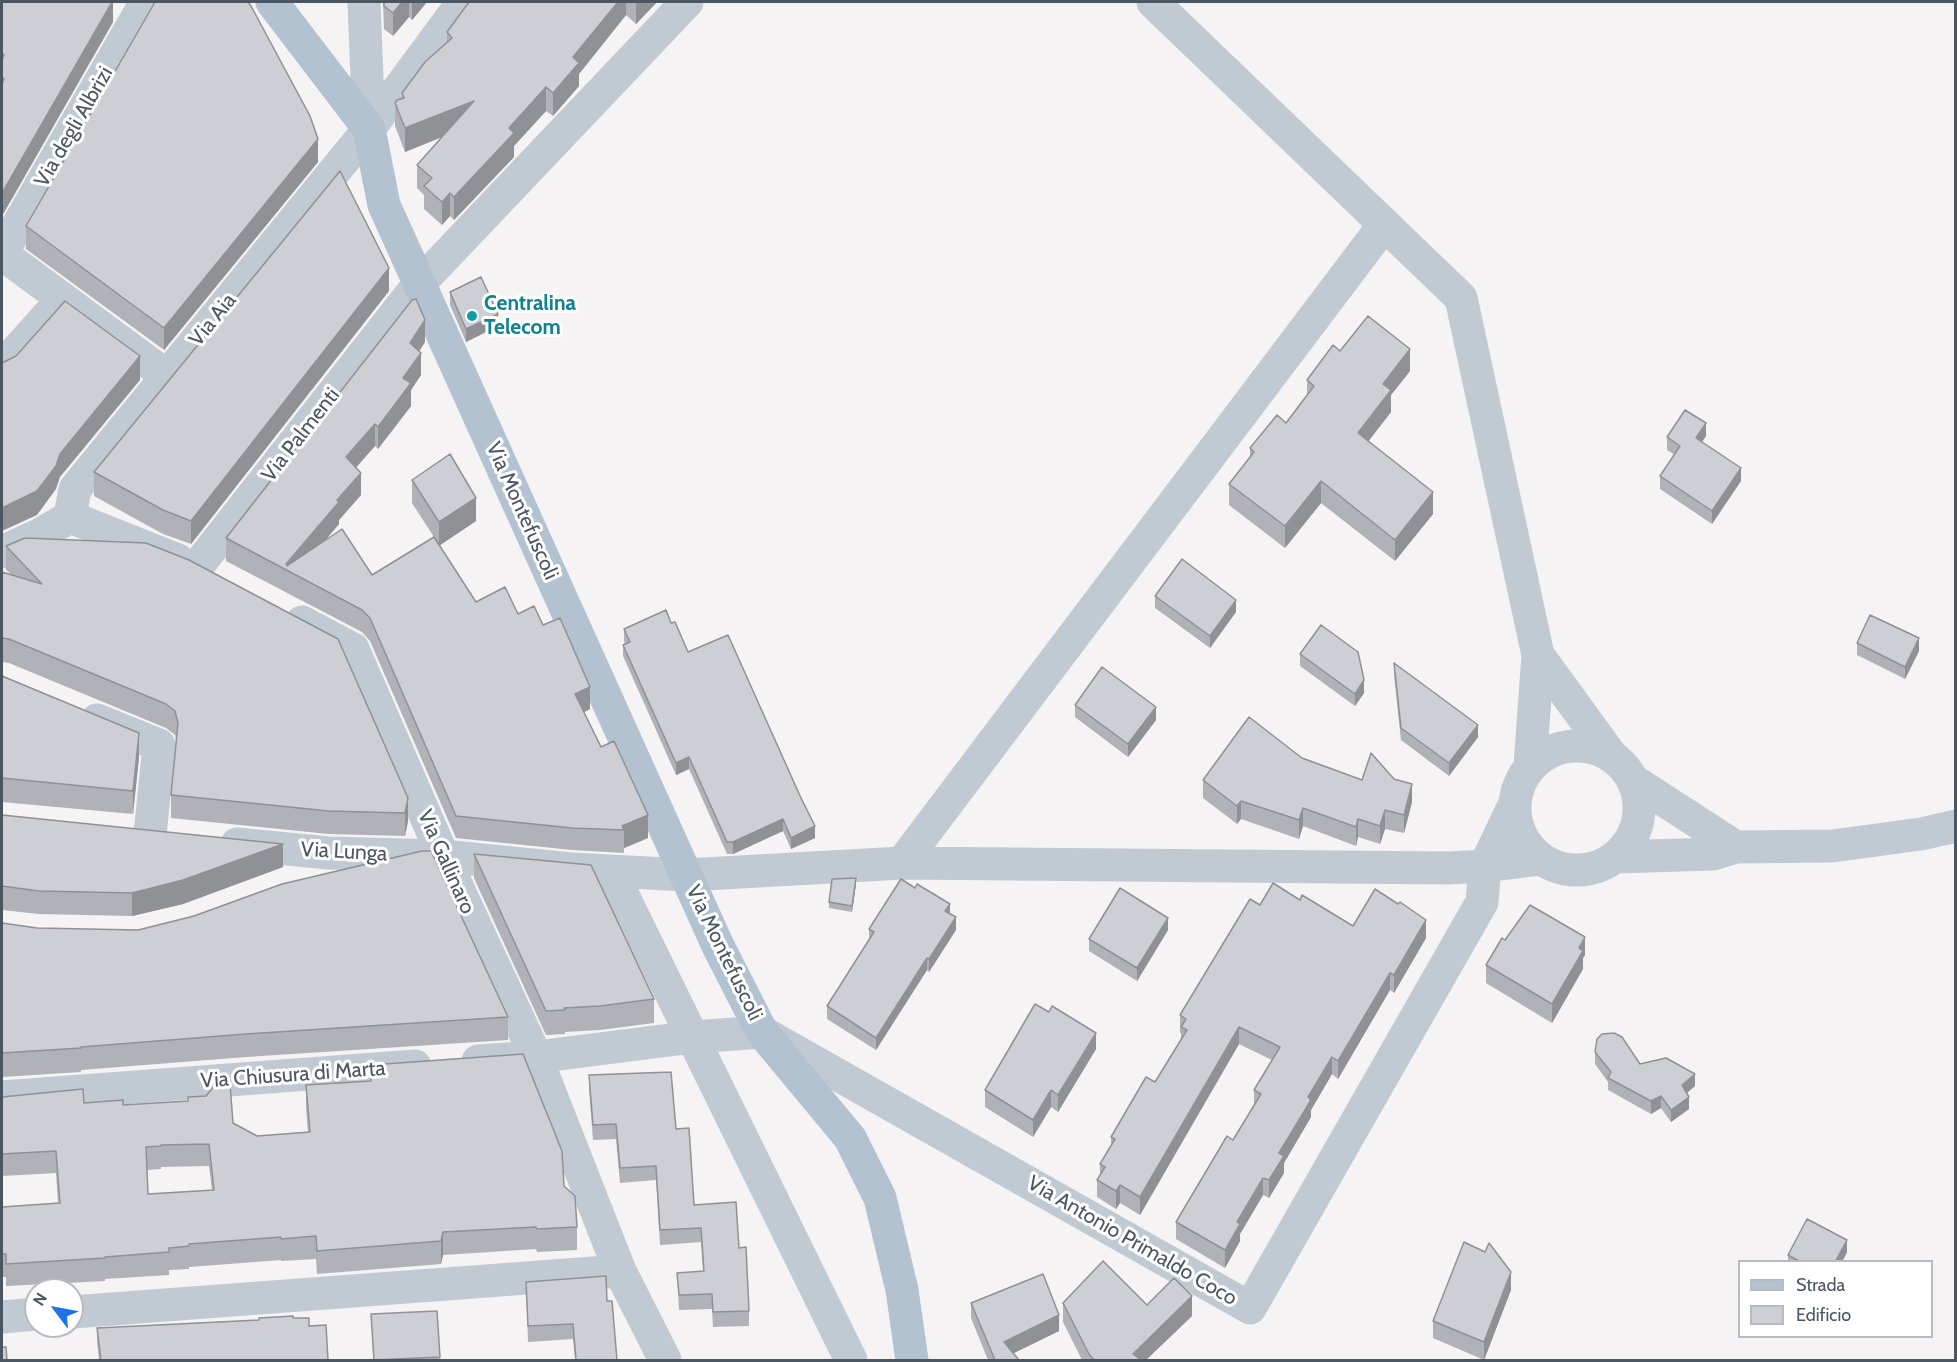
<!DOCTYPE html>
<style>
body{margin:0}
#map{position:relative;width:1957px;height:1362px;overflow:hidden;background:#f5f3f3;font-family:Cabin,sans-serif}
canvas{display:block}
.frame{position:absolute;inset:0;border:3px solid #4a5661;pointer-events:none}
.legend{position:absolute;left:1738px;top:1260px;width:195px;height:78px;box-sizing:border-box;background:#fff;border:2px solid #b7bbc0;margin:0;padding:8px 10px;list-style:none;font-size:18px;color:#4a5661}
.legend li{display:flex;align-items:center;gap:12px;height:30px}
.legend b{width:30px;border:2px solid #b7bbc0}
.north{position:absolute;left:24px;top:1278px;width:60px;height:60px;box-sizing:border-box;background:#fff;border:2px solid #b7bbc0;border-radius:50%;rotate:302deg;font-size:16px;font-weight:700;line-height:24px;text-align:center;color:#4a5661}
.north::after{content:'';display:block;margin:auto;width:21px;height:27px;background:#1a73e8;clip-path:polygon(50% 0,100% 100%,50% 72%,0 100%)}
</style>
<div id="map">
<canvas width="1957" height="1362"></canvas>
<div class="frame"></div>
<ul class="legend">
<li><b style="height:8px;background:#b3c2d1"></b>Strada</li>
<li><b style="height:16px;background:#cdcfd5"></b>Edificio</li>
</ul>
<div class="north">N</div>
</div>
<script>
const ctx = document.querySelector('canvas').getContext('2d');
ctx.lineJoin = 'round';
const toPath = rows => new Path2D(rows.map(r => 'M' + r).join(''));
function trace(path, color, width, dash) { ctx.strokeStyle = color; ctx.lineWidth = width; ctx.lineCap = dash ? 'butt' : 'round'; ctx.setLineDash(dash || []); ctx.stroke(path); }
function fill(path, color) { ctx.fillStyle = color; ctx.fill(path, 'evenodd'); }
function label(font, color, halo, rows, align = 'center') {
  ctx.font = font + ' Cabin,sans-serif'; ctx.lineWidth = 6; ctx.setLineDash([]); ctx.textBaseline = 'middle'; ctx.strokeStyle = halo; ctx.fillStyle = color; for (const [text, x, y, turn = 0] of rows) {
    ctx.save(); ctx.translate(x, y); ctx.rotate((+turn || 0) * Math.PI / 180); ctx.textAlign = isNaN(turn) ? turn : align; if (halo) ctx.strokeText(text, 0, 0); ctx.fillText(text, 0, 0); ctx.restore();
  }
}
trace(toPath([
 [364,2,369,129],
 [1153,2,1461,298,1538,655],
 [2,253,146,2],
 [2,254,167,376],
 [2,367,62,300],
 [70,517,178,560],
 [70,517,75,489,369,129,463,2],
 [2,552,39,535,70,517],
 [197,567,419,284,687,2],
 [302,622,353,649,443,856,536,1057,620,1271,665,1360],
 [97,720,159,745,150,835],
 '1515 808a62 62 0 1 1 124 0a62 62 0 1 1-124 0Z',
 [1530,766,1538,655,1610,754],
 [1634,781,1736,847],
 [237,844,328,853,443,856,571,869,686,875,902,863,1449,868,1485,866,1541,859],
 [1615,857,1713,854,1736,847,1832,846,1921,834,1956,826],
 [902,863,1384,225],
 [611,871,851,1360],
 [478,1061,536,1057,693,1037,762,1032,1250,1308,1482,902,1485,866,1515,803],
 [2,1097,415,1066],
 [72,1312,620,1271],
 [2,1317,36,1314]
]), '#c1cad2', 33);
trace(toPath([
 [272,2,369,129,384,205,718,946,762,1032,850,1138,880,1198,902,1290,912,1360]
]), '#b3c2d1', 33);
fill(toPath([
 [2,2,113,2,113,22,2,216],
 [383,2,427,2,412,20,409,17,393,36,384,29],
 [469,2,657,2,636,24,626,15,579,74,579,86,553,116,546,111,514,146,514,157,454,220,450,216,442,225,424,209,424,195,417,188,417,165,442,137,405,152,395,126,395,103,402,99,402,93,447,43,447,32],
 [318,162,164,350,26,249,26,226],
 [389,291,191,544,163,534,94,496,94,472],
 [450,292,498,326,466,342,450,305],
 [425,342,419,351,421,375,411,390,411,406,378,449,375,446,356,467,361,495,339,520,339,524,326,539,372,575,434,537,412,503,412,480,476,521,439,545,476,602,518,614,543,625,590,709,584,712,648,838,624,848,624,853,572,850,456,838,370,641,362,632,226,561,226,538],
 [1340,351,1410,371,1391,395,1391,412,1368,441,1433,514,1395,561,1321,503,1285,548,1229,505,1229,484,1250,457,1250,448,1286,423,1307,396,1307,380],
 [1706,436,1701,442,1741,481,1712,524,1660,489,1660,476,1675,455,1667,450,1667,437],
 [6,546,408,798,408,821,405,836,329,834,171,818,171,795,176,740,175,735,166,728,9,663,2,662,2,572,11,574,6,570],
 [1155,596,1236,612,1210,648,1155,608],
 [671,623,688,652,815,838,791,849,783,831,733,854,727,854,689,769,676,775,623,656,623,645,625,644,624,641,624,629],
 [1857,643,1919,651,1905,679,1857,655],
 [1300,654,1364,693,1355,706,1300,666],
 [1394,663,1478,737,1449,776,1401,740,1394,675],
 [2,676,139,757,133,814,2,802],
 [1075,705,1156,720,1128,757,1075,717],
 [1302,758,1412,802,1404,833,1385,829,1380,844,1358,837,1356,846,1303,826,1299,839,1241,819,1237,824,1203,798,1203,780],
 [2,815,283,867,183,904,132,916,39,914,2,910],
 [474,854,654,999,654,1023,600,1030,565,1032,565,1034,546,1035,474,878],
 [856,884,852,912,829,908,829,902],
 [1300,900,1353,926,1426,938,1394,993,1390,990,1338,1079,1332,1074,1311,1110,1311,1117,1284,1163,1284,1173,1269,1198,1263,1195,1240,1234,1240,1241,1225,1268,1176,1239,1176,1222,1233,1140,1254,1105,1254,1090,1272,1060,1239,1044,1140,1215,1120,1203,1116,1209,1097,1197,1097,1180,1100,1176,1100,1164,1111,1145,1111,1137,1155,1082,1181,1039,1181,1033,1180,1033,1180,1015,1260,905],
 [950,914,956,930,929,972,927,970,876,1050,827,1019,827,1006,869,940,869,929],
 [2,923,508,1017,508,1040,246,1057,81,1070,81,1072,2,1077],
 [1168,930,1137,981,1089,951,1089,939],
 [1505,940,1585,955,1583,958,1583,969,1552,1023,1486,983,1486,965],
 [1096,1049,1058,1112,1051,1107,1033,1137,985,1107,985,1090],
 [1595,1052,1640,1064,1695,1086,1687,1093,1689,1109,1671,1122,1661,1108,1651,1114,1608,1090,1608,1082,1595,1064],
 [589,1075,676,1129,694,1205,739,1248,749,1311,749,1326,713,1327,712,1309,679,1310,677,1273,703,1271,701,1242,660,1245,656,1180,620,1183,616,1139,593,1140,589,1089],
 [306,1085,564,1186,577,1227,577,1250,537,1252,536,1249,443,1255,441,1264,317,1274,316,1259,281,1261,281,1260,189,1267,189,1269,169,1270,169,1275,105,1279,105,1281,6,1286,6,1277,2,1277,2,1207,58,1203,56,1173,2,1176,2,1097,123,1105,233,1123,257,1136,308,1132,306,1108],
 [209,1166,212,1190,148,1194,147,1170,161,1169,161,1167],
 [1847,1252,1842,1262,1788,1262,1788,1255],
 [526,1282,607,1301,617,1360,575,1360,573,1339,528,1342],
 [1511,1290,1484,1360,1433,1338,1433,1321],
 [971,1303,1059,1331,1013,1353,1019,1360,988,1360,971,1318],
 [1063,1303,1147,1305,1192,1316,1146,1360,1082,1360,1063,1322],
 [371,1314,440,1357,440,1360,374,1360],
 [293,1318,309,1326,328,1360,99,1360,97,1342,97,1328]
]), '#b0b2b7');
fill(toPath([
 [112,2,113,2,113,22,2,216,2,193],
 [402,2,409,2,409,17,393,36,393,13],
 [412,2,427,2,412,20],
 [618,2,626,2,626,15,579,74,579,86,553,116,553,93,573,57],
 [636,2,657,2,636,24],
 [546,87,546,111,514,146,514,157,454,220,454,197,509,128],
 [474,101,474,124,405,152,405,128],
 [318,139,318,162,164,350,164,328],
 [450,193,450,216,442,225,442,202],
 [389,268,389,291,191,544,191,521],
 [498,314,498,326,466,342,466,329],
 [425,320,425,342,410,366,410,343],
 [1410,349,1410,371,1391,395,1391,412,1358,455,1358,433,1383,384],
 [421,353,421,375,411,390,411,406,378,449,378,427,403,378],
 [140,356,140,380,60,477,56,489,37,515,2,531,2,508,60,454],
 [1706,423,1706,436,1696,451,1696,438],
 [375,424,375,446,346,479,346,457],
 [1741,468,1741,481,1712,524,1712,511],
 [361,473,361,495,339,520,339,524,296,575,286,564,337,500],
 [1321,481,1321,503,1285,548,1285,526],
 [1433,492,1433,514,1395,561,1395,540],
 [476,498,476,521,439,546,439,522],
 [1236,600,1236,612,1210,648,1210,636],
 [1919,638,1919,651,1905,679,1905,667],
 [1364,680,1364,693,1355,706,1355,694],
 [590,687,590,709,575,717,575,694],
 [1156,707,1156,720,1128,757,1128,744],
 [1478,725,1478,737,1449,776,1449,763],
 [139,733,139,757,133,814,133,791],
 [689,757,689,769,676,775,676,763],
 [1412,784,1412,802,1404,833,1404,815],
 [408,798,408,821,405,836,405,813],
 [1241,801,1241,819,1237,824,1237,806],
 [1303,808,1303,826,1299,839,1299,820],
 [1385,810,1385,829,1380,844,1380,826],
 [648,815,648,838,624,848,624,830,622,826],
 [783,819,783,831,733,854,733,842],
 [1358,819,1358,837,1356,846,1356,827],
 [815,826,815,838,791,849,791,838],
 [283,844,283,867,183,904,132,916,132,893],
 [856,878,856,884,852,912,852,906],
 [950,904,950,916,945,911],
 [956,917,956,930,929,972,929,959],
 [1168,918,1168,930,1137,981,1137,968],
 [1426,920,1426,938,1394,993,1394,975],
 [1585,937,1585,955,1583,958,1583,969,1552,1023,1552,1004,1579,948],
 [927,958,927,970,876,1050,876,1038],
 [1390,973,1390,990,1338,1079,1338,1061],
 [1239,1027,1239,1044,1140,1215,1140,1197],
 [1096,1033,1096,1049,1058,1112,1058,1095],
 [1332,1057,1332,1074,1311,1110,1311,1117,1284,1163,1284,1173,1269,1198,1269,1180,1279,1153,1308,1097],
 [1695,1074,1695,1086,1682,1097,1682,1085],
 [1051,1090,1051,1107,1033,1137,1033,1120],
 [1661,1096,1661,1108,1651,1114,1651,1101],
 [1689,1097,1689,1109,1671,1122,1671,1110],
 [1263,1178,1263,1195,1240,1234,1240,1241,1225,1268,1225,1250,1237,1222],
 [1120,1185,1120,1203,1116,1209,1116,1191],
 [443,1232,443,1255,441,1264,441,1241],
 [1847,1240,1847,1252,1842,1262,1835,1262],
 [1511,1272,1511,1290,1484,1360,1484,1342],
 [1192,1296,1192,1316,1146,1360,1133,1360,1133,1354],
 [1059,1315,1059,1331,1004,1358,1004,1342]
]), '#909195');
const building = toPath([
 [2,2,112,2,2,193,2,84,4,79,2,77,2,60,4,55,2,53,2,2],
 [155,2,248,2,251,6,310,116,318,139,164,328,26,226,155,2],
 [384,2,402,2,393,13,384,6,384,2],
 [469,2,618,2,573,57,579,63,553,93,546,87,509,128,514,133,454,197,450,193,442,202,424,186,432,178,417,165,474,101,405,128,395,103,397,100,404,98,402,93,425,62,452,38,447,32,469,2],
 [340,171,389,268,191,521,163,510,94,472,340,171],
 [481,277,498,314,466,329,450,292,481,277],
 [416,299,425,320,410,343,421,353,403,378,411,383,378,427,375,424,346,457,361,473,337,500,339,502,286,564,287,566,342,529,372,575,434,537,476,602,505,587,518,614,534,606,543,625,560,618,590,687,575,694,601,747,614,741,648,815,622,826,624,830,572,828,456,816,370,618,362,610,226,538,412,300,416,299],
 [65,301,140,356,60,454,56,466,37,491,2,508,2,363,16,356,65,301],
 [1368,316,1410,349,1383,384,1391,390,1358,433,1433,492,1395,540,1321,481,1285,526,1229,484,1254,452,1250,448,1277,415,1286,423,1314,386,1307,380,1333,345,1340,351,1368,316],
 [1685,410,1706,423,1696,438,1741,468,1712,511,1660,476,1680,446,1667,437,1685,410],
 [450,454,476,498,439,522,412,480,450,454],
 [25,538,146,543,189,560,338,639,408,798,405,813,329,811,171,795,178,723,175,711,166,704,9,639,2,638,2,572,42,584,6,546,25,538],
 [1182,559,1236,600,1210,636,1155,596,1182,559],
 [666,610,671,623,675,622,688,652,728,635,801,798,815,826,791,838,783,819,733,842,727,842,689,757,676,763,623,645,630,642,624,629,666,610],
 [1870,615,1919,638,1905,667,1857,643,1870,615],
 [1321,625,1358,652,1364,680,1355,694,1300,654,1321,625],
 [1394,663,1478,725,1449,763,1401,728,1394,663],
 [1102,667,1156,707,1128,744,1075,705,1102,667],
 [2,676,139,733,133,791,2,778,2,676],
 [1249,717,1302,758,1362,780,1371,753,1394,779,1412,784,1404,815,1385,810,1380,826,1358,819,1356,827,1303,808,1299,820,1241,801,1237,806,1203,780,1249,717],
 [2,815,283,844,183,880,132,893,39,891,2,886,2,815],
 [422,851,431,851,508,1017,246,1034,81,1047,81,1048,2,1053,2,923,37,928,138,930,194,916,282,884,422,851],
 [474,854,591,865,654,999,600,1006,564,1008,565,1010,546,1011,474,854],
 [856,878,852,906,829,902,832,879,856,878],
 [901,879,915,888,917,884,950,904,945,911,956,917,929,959,927,958,876,1038,827,1006,874,932,869,929,901,879],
 [1273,883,1300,900,1302,895,1353,926,1375,889,1398,904,1400,902,1426,920,1394,975,1390,973,1338,1061,1332,1057,1308,1097,1311,1100,1279,1153,1284,1156,1269,1180,1263,1178,1237,1222,1240,1224,1225,1250,1176,1222,1227,1136,1233,1140,1261,1094,1254,1090,1280,1047,1239,1027,1140,1197,1120,1185,1116,1191,1097,1180,1105,1167,1100,1164,1115,1139,1111,1137,1146,1077,1155,1082,1187,1030,1181,1027,1186,1019,1180,1015,1250,899,1260,905,1273,883],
 [1120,888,1168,918,1137,968,1089,939,1120,888],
 [1530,905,1585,937,1579,948,1583,951,1552,1004,1486,965,1502,938,1505,940,1530,905],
 [1035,1004,1049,1012,1052,1006,1096,1033,1058,1095,1051,1090,1033,1120,985,1090,1035,1004],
 [1614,1033,1622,1037,1640,1064,1666,1058,1695,1074,1682,1085,1689,1097,1671,1110,1661,1096,1651,1101,1608,1078,1611,1072,1595,1052,1597,1039,1602,1034,1614,1033],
 [523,1054,562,1151,564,1186,575,1196,577,1227,537,1229,536,1227,443,1232,441,1241,317,1251,316,1236,281,1239,281,1237,189,1244,189,1246,169,1248,169,1252,105,1257,105,1258,6,1264,6,1254,2,1254,2,1207,60,1203,56,1151,2,1154,2,1097,83,1089,84,1103,123,1100,123,1105,188,1101,188,1097,206,1096,214,1086,230,1084,233,1123,257,1136,310,1132,306,1085,371,1081,371,1065,523,1054],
 [209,1144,214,1190,148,1194,146,1147,161,1146,161,1145,209,1144],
 [671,1072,676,1129,689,1128,694,1205,736,1202,739,1248,746,1247,749,1311,713,1312,712,1294,679,1295,677,1273,704,1271,701,1228,660,1230,656,1166,620,1168,616,1124,593,1125,589,1075,671,1072],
 [1807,1219,1847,1240,1835,1262,1801,1262,1788,1255,1807,1219],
 [1464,1242,1485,1252,1489,1243,1511,1272,1484,1342,1433,1321,1464,1242],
 [1103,1261,1147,1305,1174,1278,1192,1296,1133,1354,1141,1360,1094,1360,1089,1354,1063,1303,1103,1261],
 [1043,1274,1059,1315,1004,1342,1019,1360,995,1360,971,1303,1043,1274],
 [606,1276,607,1301,612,1301,617,1360,576,1360,573,1324,528,1326,526,1282,606,1276],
 [437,1311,440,1357,374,1360,371,1314,437,1311],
 [293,1316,293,1318,309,1318,309,1326,326,1325,328,1360,101,1360,97,1328,259,1320,259,1318,293,1316],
 [2,1347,6,1347,7,1360,2,1360,2,1347]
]);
fill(building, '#cdcfd5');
trace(building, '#909195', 1.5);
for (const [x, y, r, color] of [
 [472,316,6,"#0f9aa8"]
]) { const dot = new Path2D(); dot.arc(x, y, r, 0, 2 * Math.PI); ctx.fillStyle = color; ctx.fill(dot); trace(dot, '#fff', 2); }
label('21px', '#4a5661', '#fff', [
 ["Via degli Albrizi",74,127,-60],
 ["Via Aia",213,320,-51],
 ["Via Palmenti",301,435,-52],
 ["Via Montefuscoli",522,511,66],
 ["Via Lunga",344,852,3],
 ["Via Gallinaro",446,862,66],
 ["Via Montefuscoli",724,953,64],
 ["Via Chiusura di Marta",293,1075,-4],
 ["Via Antonio Primaldo Coco",1132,1241,30]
]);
label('bold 21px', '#0d838f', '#fff', [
 ["Centralina",484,304],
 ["Telecom",484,328]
], 'left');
</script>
